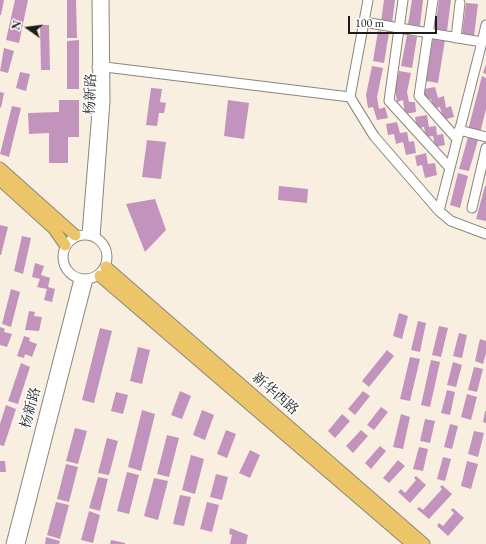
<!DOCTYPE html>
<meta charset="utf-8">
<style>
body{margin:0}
#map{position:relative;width:486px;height:544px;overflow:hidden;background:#f9efe0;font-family:"EB Garamond",serif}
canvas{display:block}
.north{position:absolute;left:8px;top:8px;width:40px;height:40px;-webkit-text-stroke:3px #fff;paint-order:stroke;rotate:284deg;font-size:11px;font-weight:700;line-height:16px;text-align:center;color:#1c1c1c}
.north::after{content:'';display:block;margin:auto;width:14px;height:18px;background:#1c1c1c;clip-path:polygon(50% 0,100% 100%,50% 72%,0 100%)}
.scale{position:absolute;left:348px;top:16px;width:89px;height:18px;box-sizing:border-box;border:2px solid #1c1c1c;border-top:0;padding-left:5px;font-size:12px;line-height:14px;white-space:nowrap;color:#1c1c1c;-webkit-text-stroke:3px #fff;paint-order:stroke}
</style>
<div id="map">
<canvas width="486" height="544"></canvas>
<div class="north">N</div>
<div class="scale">100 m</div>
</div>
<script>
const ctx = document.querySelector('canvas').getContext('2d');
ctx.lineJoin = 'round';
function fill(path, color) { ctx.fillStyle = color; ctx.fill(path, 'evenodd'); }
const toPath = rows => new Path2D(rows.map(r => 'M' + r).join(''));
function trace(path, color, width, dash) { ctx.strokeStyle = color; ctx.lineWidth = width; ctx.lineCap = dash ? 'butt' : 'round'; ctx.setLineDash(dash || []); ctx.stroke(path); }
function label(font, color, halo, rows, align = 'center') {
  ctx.font = font + ' "EB Garamond","Noto Serif SC",serif'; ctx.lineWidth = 3; ctx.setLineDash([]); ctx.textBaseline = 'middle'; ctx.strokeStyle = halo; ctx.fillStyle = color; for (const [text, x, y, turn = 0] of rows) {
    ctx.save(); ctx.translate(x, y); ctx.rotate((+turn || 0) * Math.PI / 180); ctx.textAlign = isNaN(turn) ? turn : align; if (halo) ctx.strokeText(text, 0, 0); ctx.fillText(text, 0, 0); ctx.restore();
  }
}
fill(toPath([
 [0,0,4,0,1,15,0,15],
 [15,0,28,0,19,43,6,40],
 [67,0,76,0,77,38,67,38],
 [384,0,395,0,392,24,381,22],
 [412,0,423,0,420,26,408,24],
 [439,0,451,0,447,31,435,29],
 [466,3,478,4,474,36,462,35],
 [40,25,49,25,50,70,41,70],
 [378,31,389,33,384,63,373,61],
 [407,35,417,37,412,68,401,66],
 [433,38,445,40,438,83,426,81],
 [79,40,79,89,67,89,67,41],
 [4,48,14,51,8,73,0,71],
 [486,64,486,74,483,73],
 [372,66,383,68,377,97,379,109,385,107,388,118,377,120,373,107,368,108,366,95],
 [399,71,411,73,407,92,409,102,415,102,416,112,405,114,403,100,397,102,395,89],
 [20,72,30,74,26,91,16,88],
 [482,76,486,78,486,109,480,133,468,130],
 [435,87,438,98,444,96,446,108,451,106,454,117,443,120,440,107,433,109,431,99,426,100,424,89],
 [151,88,162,89,160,102,166,103,164,113,159,113,157,126,146,125],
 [0,92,4,93,1,108,0,107],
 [59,100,79,100,79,137,68,137,68,163,49,163,49,133,29,134,28,113,59,112],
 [228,100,249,103,244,139,224,136],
 [12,106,21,108,9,157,0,154],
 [427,115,429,127,436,126,437,135,443,134,445,145,435,147,433,136,426,137,424,127,417,129,415,117],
 [397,122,400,133,407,132,409,142,414,141,416,153,406,155,403,142,396,144,394,134,388,135,386,124],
 [468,137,478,140,469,171,459,169],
 [147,140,166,142,161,179,142,177],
 [426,153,428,164,435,163,437,175,425,178,422,165,417,166,415,156],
 [458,173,468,176,460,208,450,205],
 [279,186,308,189,307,203,278,200],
 [485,186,486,186,486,221,476,219],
 [155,199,166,230,145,252,126,204],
 [0,225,8,227,1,255,0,255],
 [22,236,31,238,23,274,14,271],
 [35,263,44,266,41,275,50,278,48,287,55,289,52,302,44,300,47,289,37,287,40,279,32,277],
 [11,289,20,292,11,327,2,324],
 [29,311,35,312,34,316,42,317,39,331,25,330],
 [399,313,408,316,402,339,393,336],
 [418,321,426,323,420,352,411,350],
 [439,326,448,328,441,357,432,355],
 [0,327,5,329,4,332,12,334,7,347,0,345],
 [100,328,112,331,94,403,82,400],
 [459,333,467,335,462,358,453,356],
 [24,336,30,338,29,341,37,344,32,357,25,354,24,358,17,356],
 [480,339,486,341,486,353,483,364,475,361],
 [138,347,150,350,142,384,130,381],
 [387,350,394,356,369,387,362,381],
 [410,357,420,359,410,401,400,399],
 [431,360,440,362,430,407,421,405],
 [453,362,462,365,456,387,447,385],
 [21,363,30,367,18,404,8,401],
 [474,367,483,369,477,392,468,390],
 [447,390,455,392,450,415,441,413],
 [180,391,191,396,182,419,171,415],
 [363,391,370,396,355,415,348,409],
 [116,392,128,395,123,414,111,411],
 [467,394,477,397,471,420,461,417],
 [6,405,16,409,4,446,0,445,0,424],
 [381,407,388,412,374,430,367,425],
 [142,410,155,414,141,471,128,467],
 [202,410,214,415,205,440,193,435],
 [485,411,486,411,486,423,483,422],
 [342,414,350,421,335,438,328,431],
 [401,414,410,417,403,449,393,447],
 [425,419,435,421,430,443,420,441],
 [450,424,458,426,452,449,444,447],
 [75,428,87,431,78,464,66,461],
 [226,430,236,434,227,458,217,454],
 [361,430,368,436,353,453,346,446],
 [474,431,484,433,478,457,468,454],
 [167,435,179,438,169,477,157,474],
 [107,438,118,441,109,475,98,473],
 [380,446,386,451,371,469,365,463],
 [419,447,428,449,423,471,413,469],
 [250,450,260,455,250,478,239,473],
 [191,455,204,459,195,494,182,490],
 [443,457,451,459,445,481,437,479],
 [398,460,405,466,389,483,383,478],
 [0,461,5,461,6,472,0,472],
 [467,461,478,464,471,489,461,486],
 [66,464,78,467,69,502,57,499],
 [127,472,139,475,129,514,117,511],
 [216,474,228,477,222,500,210,497],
 [416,476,426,485,410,503,398,492,401,489,405,493,416,480,414,478],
 [98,477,108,479,100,511,89,508],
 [154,478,168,481,158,520,144,516],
 [442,485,452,494,429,519,417,509,419,507,423,510,442,489,440,487],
 [180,495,191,497,184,526,173,524],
 [56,502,69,505,60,539,47,535],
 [207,502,219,505,212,532,200,529],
 [453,508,464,518,448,536,437,526,439,523,443,526,454,513,451,510],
 [89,511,100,515,93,543,81,540],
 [230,528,248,535,246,544,230,544,232,535,229,534],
 [46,537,60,541,59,544,45,544],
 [111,540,125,543,125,544,110,544]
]), '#c293bd');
const minor = toPath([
 [368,0,350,97,374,136,439,211,451,221,486,234],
 [403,0,389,101,450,168],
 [433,0,419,96,457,139],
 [364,22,482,42,439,211],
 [456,38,460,3],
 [482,42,486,25],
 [97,67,105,67,350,97],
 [459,130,486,137],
 [472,208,486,148],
 [87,234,98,100,97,0],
 '63 257a22 22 0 1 1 44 0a22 22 0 1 1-44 0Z',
 [95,237,105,101,104,0],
 [11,544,79,279],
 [20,544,88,279]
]);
const major = toPath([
 [0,168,75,235],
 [0,180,54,229,65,245],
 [106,267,424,544],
 [100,276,412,544]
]);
trace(minor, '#8a867e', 11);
trace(major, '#8a867e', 13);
trace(minor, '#fff', 9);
trace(major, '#edc569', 11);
label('14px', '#1c1c1c', '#fff', [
 ["杨新路",91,94,-88],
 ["新华西路",275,394,41],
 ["杨新路",31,408,-75]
]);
</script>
